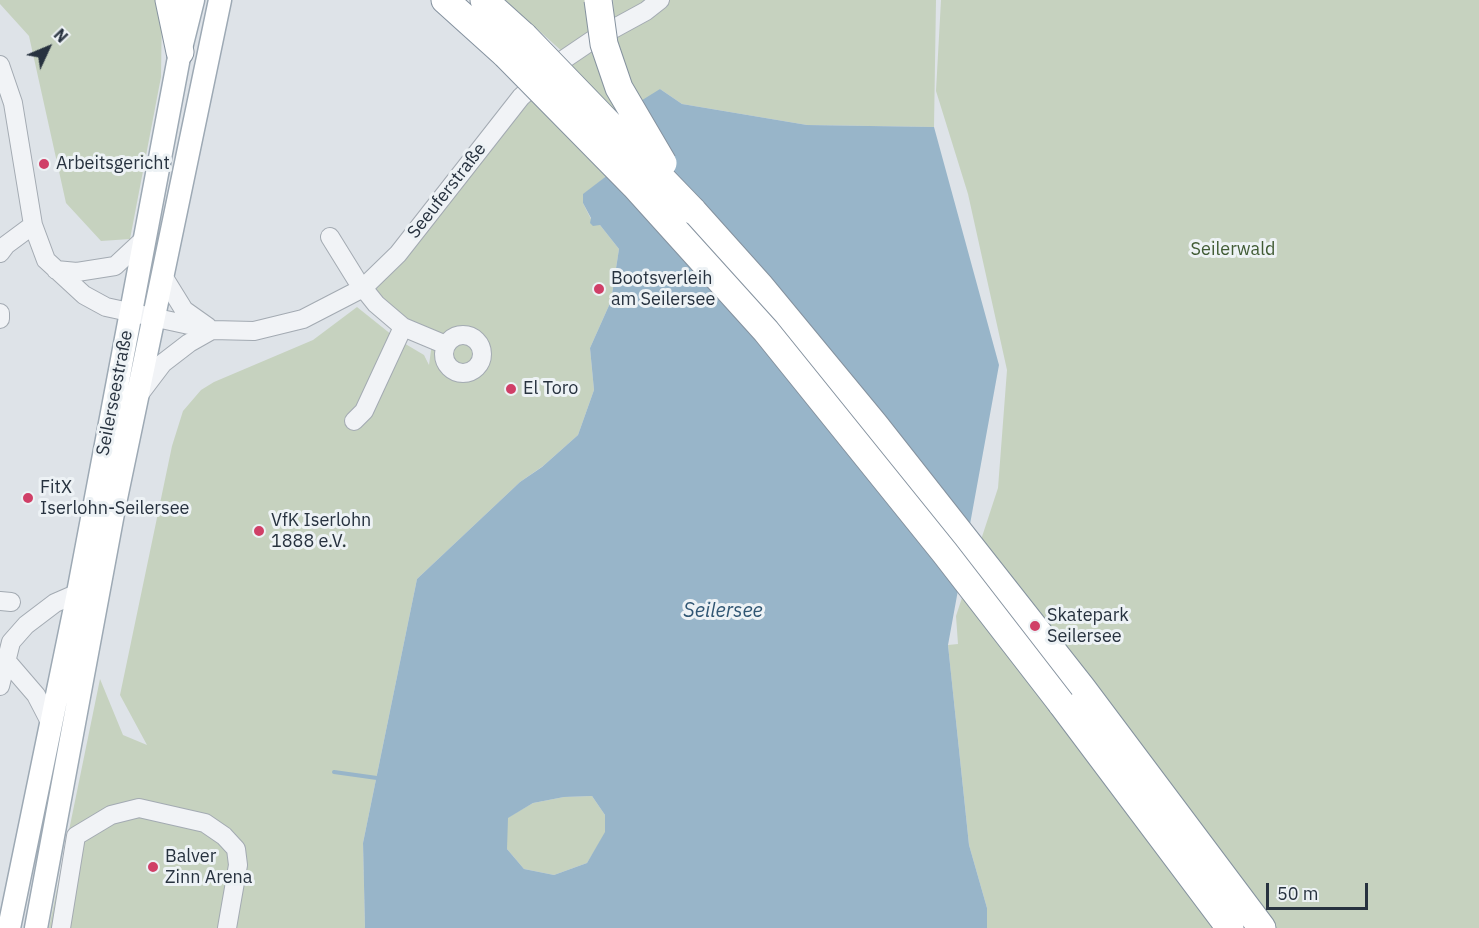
<!DOCTYPE html>
<meta charset="utf-8">
<style>
body{margin:0}
#map{position:relative;width:1479px;height:928px;overflow:hidden;background:#dee3e8;font-family:"IBM Plex Sans",sans-serif}
canvas{display:block}
.north{position:absolute;left:18px;top:18px;width:60px;height:60px;-webkit-text-stroke:4px #edf2f5;paint-order:stroke;rotate:46deg;font-size:16px;font-weight:700;line-height:24px;text-align:center;color:#27323f}
.north::after{content:'';display:block;margin:auto;width:21px;height:27px;background:#27323f;clip-path:polygon(50% 0,100% 100%,50% 72%,0 100%)}
.scale{position:absolute;left:1266px;top:883px;width:102px;height:27px;box-sizing:border-box;border:3px solid #27323f;border-top:0;padding-left:8px;font-size:18px;line-height:21px;white-space:nowrap;color:#27323f;-webkit-text-stroke:4px #edf2f5;paint-order:stroke}
</style>
<div id="map">
<canvas width="1479" height="928"></canvas>
<div class="north">N</div>
<div class="scale">50 m</div>
</div>
<script>
const ctx = document.querySelector('canvas').getContext('2d');
ctx.lineJoin = 'round';
function fill(path, color) { ctx.fillStyle = color; ctx.fill(path, 'evenodd'); }
const toPath = rows => new Path2D(rows.map(r => 'M' + r).join(''));
function trace(path, color, width, dash) { ctx.strokeStyle = color; ctx.lineWidth = width; ctx.lineCap = dash ? 'butt' : 'round'; ctx.setLineDash(dash || []); ctx.stroke(path); }
function label(font, color, halo, rows, align = 'center') {
  ctx.font = font + ' "IBM Plex Sans",sans-serif'; ctx.lineWidth = 6; ctx.setLineDash([]); ctx.textBaseline = 'middle'; ctx.strokeStyle = halo; ctx.fillStyle = color; for (const [text, x, y, turn = 0] of rows) {
    ctx.save(); ctx.translate(x, y); ctx.rotate((+turn || 0) * Math.PI / 180); ctx.textAlign = isNaN(turn) ? turn : align; if (halo) ctx.strokeText(text, 0, 0); ctx.fillText(text, 0, 0); ctx.restore();
  }
}
fill(toPath([
 [0,0,157,0,162,6,161,77,130,239,101,241,66,203,29,36,0,4],
 [505,0,588,0,594,34,565,54],
 [613,0,650,0,614,19],
 [665,0,936,0,934,127,807,125,682,104,660,89,613,171,583,195,583,203,591,219,600,225,619,249,611,301,590,348,594,390,578,435,543,466,520,482,417,579,363,843,365,928,49,928,100,679,123,735,147,745,120,695,172,446,183,411,201,390,214,382,313,340,357,307,397,339,424,355,429,365,433,336,407,326,365,289,500,124,560,66],
 [941,0,1479,0,1479,928,987,928,987,908,969,845,948,645,958,644,956,616,998,488,1007,370,968,194,936,91],
 [592,796,605,815,606,832,587,863,554,875,524,869,507,849,507,818,533,803,564,797]
]), '#c6d2bf');
fill(toPath([
 [660,89,682,104,807,125,934,127,999,365,948,645,969,845,987,908,987,928,365,928,363,843,417,579,520,482,542,467,578,435,594,390,590,348,611,301,619,249,600,225,593,226,590,223,591,218,583,203,583,194,613,171,615,117],
 [592,796,605,815,605,832,587,863,554,875,524,869,507,849,508,818,533,803,564,797]
]), '#98b5c9');
trace(toPath([
 [334,772,377,778]
]), '#98b5c9', 4);
const minor = toPath([
 [0,65,13,103,33,225,46,260,84,295,106,307,212,330,254,331,303,319,363,288,398,254,521,97,560,62,591,41,646,11,660,0],
 [330,237,356,279,376,304,403,327,446,345],
 [0,253,6,245,33,225],
 [56,270,77,272,115,266,144,239],
 [163,276,184,310,208,327],
 [0,313,0,319],
 '444 354a19 19 0 1 1 38 0a19 19 0 1 1-38 0Z',
 [138,396,163,363,189,343,212,330],
 [354,421,364,411,403,327],
 [0,601,11,602],
 [5,659,36,695,50,722],
 [0,686,11,642,26,625,55,603,78,593],
 [61,928,76,836,111,815,139,808,205,823,224,836,236,849,238,865,227,928]
]);
const major = toPath([
 [9,928,78,593,180,52,193,0],
 [36,928,114,508,220,0]
]);
const highway = toPath([
 [169,0,180,52],
 [445,0,506,55],
 [484,0,524,36],
 [692,210,761,287,875,425,1082,688,1262,928],
 [1061,703,1230,928]
]);
trace(minor, '#a3aab2', 20);
trace(major, '#9da9b4', 25);
trace(highway, '#85929f', 29);
trace(minor, '#f1f3f6', 18);
trace(major, '#fff', 22);
trace(highway, '#fff', 27);
const highwayBridge = toPath([
 [598,0,604,44,619,88,663,163],
 [524,36,692,210],
 [506,55,635,186,766,331,945,553,1061,703]
]);
trace(highwayBridge, '#85929f', 29, []);
trace(highwayBridge, '#fff', 27);
for (const [x, y, r, color] of [
 [44,164,6,"#d03f67"],
 [599,289,6,"#d03f67"],
 [511,389,6,"#d03f67"],
 [28,498,6,"#d03f67"],
 [259,531,6,"#d03f67"],
 [1035,626,6,"#d03f67"],
 [153,867,6,"#d03f67"]
]) { const dot = new Path2D(); dot.arc(x, y, r, 0, 2 * Math.PI); ctx.fillStyle = color; ctx.fill(dot); trace(dot, '#edf2f5', 2); }
label('18px', '#27323f', '#edf2f5', [
 ["Arbeitsgericht",56,164],
 ["Bootsverleih",611,279],
 ["am Seilersee",611,300],
 ["El Toro",523,389],
 ["FitX",40,488],
 ["Iserlohn-Seilersee",40,509],
 ["VfK Iserlohn",271,521],
 ["1888 e.V.",271,542],
 ["Skatepark",1047,616],
 ["Seilersee",1047,637],
 ["Balver",165,857],
 ["Zinn Arena",165,878]
], 'left');
label('18px', '#27323f', '#edf2f5', [
 ["Seeuferstraße",447,191,-52],
 ["Seilerseestraße",115,393,-79]
]);
label('18px', '#405b34', '#edf2f5', [
 ["Seilerwald",1233,250]
]);
label('italic 20px', '#305673', '#edf2f5', [
 ["Seilersee",723,611]
]);
</script>
